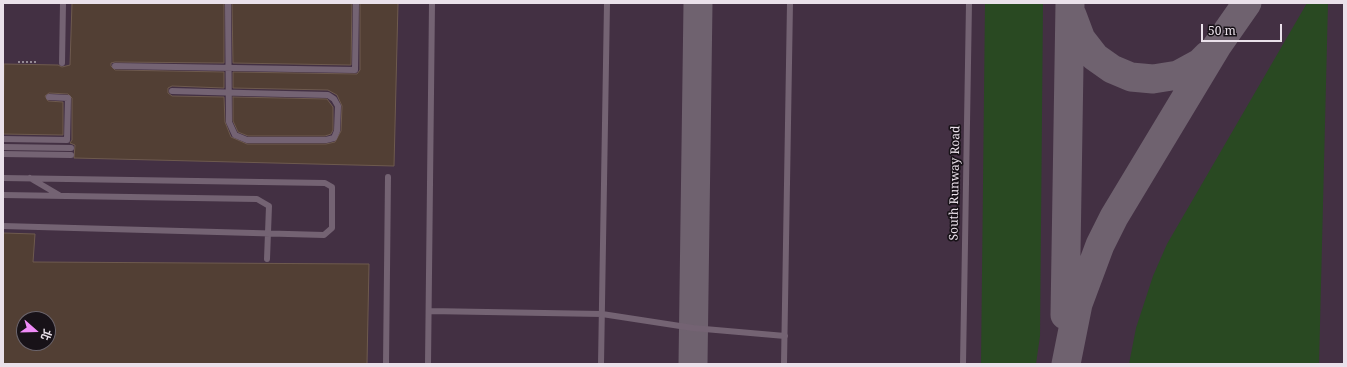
<!DOCTYPE html>
<meta charset="utf-8">
<style>
body{margin:0}
#map{position:relative;width:1347px;height:367px;overflow:hidden;background:#342634;font-family:"Noto Serif","Noto Sans TC",serif}
canvas{display:block}
.frame{position:absolute;inset:0;border:4px solid #eae1ea;pointer-events:none}
.north{position:absolute;left:16px;top:311px;width:40px;height:40px;box-sizing:border-box;background:#181218;border:1px solid #6c656c;border-radius:50%;rotate:110deg;font-size:11px;font-weight:700;line-height:16px;text-align:center;color:#eae1ea}
.north::after{content:'';display:block;margin:auto;width:14px;height:18px;background:#ef8bf7;clip-path:polygon(50% 0,100% 100%,50% 72%,0 100%)}
.scale{position:absolute;left:1201px;top:24px;width:81px;height:18px;box-sizing:border-box;border:2px solid #eae1ea;border-top:0;padding-left:5px;font-size:12px;line-height:14px;white-space:nowrap;color:#eae1ea;-webkit-text-stroke:3px #181218;paint-order:stroke}
</style>
<div id="map">
<canvas width="1347" height="367"></canvas>
<div class="frame"></div>
<div class="north">北</div>
<div class="scale">50 m</div>
</div>
<script>
const ctx = document.querySelector('canvas').getContext('2d');
ctx.lineJoin = 'round';
function fill(path, color) { ctx.fillStyle = color; ctx.fill(path, 'evenodd'); }
const toPath = rows => new Path2D(rows.map(r => 'M' + r).join(''));
function trace(path, color, width, dash) { ctx.strokeStyle = color; ctx.lineWidth = width; ctx.lineCap = dash ? 'butt' : 'round'; ctx.setLineDash(dash || []); ctx.stroke(path); }
function label(font, color, halo, rows, align = 'center') {
  ctx.font = font + ' "Noto Serif",serif'; ctx.lineWidth = 3.5; ctx.setLineDash([]); ctx.textBaseline = 'middle'; ctx.strokeStyle = halo; ctx.fillStyle = color; for (const [text, x, y, turn = 0] of rows) {
    ctx.save(); ctx.translate(x, y); ctx.rotate((+turn || 0) * Math.PI / 180); ctx.textAlign = isNaN(turn) ? turn : align; if (halo) ctx.strokeText(text, 0, 0); ctx.fillText(text, 0, 0); ctx.restore();
  }
}
fill(toPath([
 [3,3,1344,3,1344,364,3,364],
 [24,319,48,319,48,343,24,343]
]), '#433043');
fill(toPath([
 [985,3,1043,3,1040,336,1036,364,981,364],
 [1307,3,1328,3,1319,364,1129,364,1136,328,1153,276,1167,244]
]), '#294922');
trace(toPath([
 [1072,15,1081,39,1095,57,1112,69,1131,77,1153,79,1178,75,1200,63,1208,55],
 [1065,315,1070,3],
 [693,364,698,3],
 [1066,364,1078,304,1100,245,1114,217,1217,46,1247,3]
]), '#6f626f', 29);
const building = toPath([
 [72,3,224,3,224,63,115,62,111,63,111,66,115,70,224,72,224,88,172,86,168,88,168,93,172,96,224,97,225,122,231,137,247,144,326,144,335,142,341,131,342,106,337,95,328,90,233,88,233,72,357,74,360,70,360,3,398,3,394,166,74,158,75,145,70,143,72,140,72,98,68,94,49,93,45,96,48,101,63,102,63,135,3,134,4,64,58,65,62,67,70,65,72,3],
 [232,3,352,3,351,65,233,63,232,3],
 [233,97,327,99,333,107,333,130,331,134,325,136,248,136,238,132,233,121,233,97],
 [3,233,35,234,33,262,369,264,367,364,3,364,3,233],
 [24,319,48,319,48,343,24,343,24,319]
]);
fill(building, '#523f34');
trace(building, '#6e5a4e', 1);
trace(toPath([
 [18,62,38,62]
]), '#958a95', 2, [2, 2]);
trace(toPath([
 [62,63,63,3],
 [115,66,355,70,356,3],
 [172,91,244,93,328,95,334,99,338,106,337,131,334,138,326,140,247,140,235,135,229,122,228,3],
 [3,139,67,140,68,98,49,97],
 [3,147,71,148],
 [3,154,71,155],
 [3,178,325,183,332,187,332,228,324,235,3,226],
 [30,178,59,195],
 [3,195,257,199,269,206,267,259],
 [429,311,602,314,693,328,785,336],
 [386,364,388,177],
 [428,364,432,3],
 [601,364,607,3],
 [784,364,790,3],
 [963,364,969,3]
]), '#746373', 6);
label('12px', '#eae1ea', '#181218', [
 ["South Runway Road",955,183,-89]
]);
</script>
